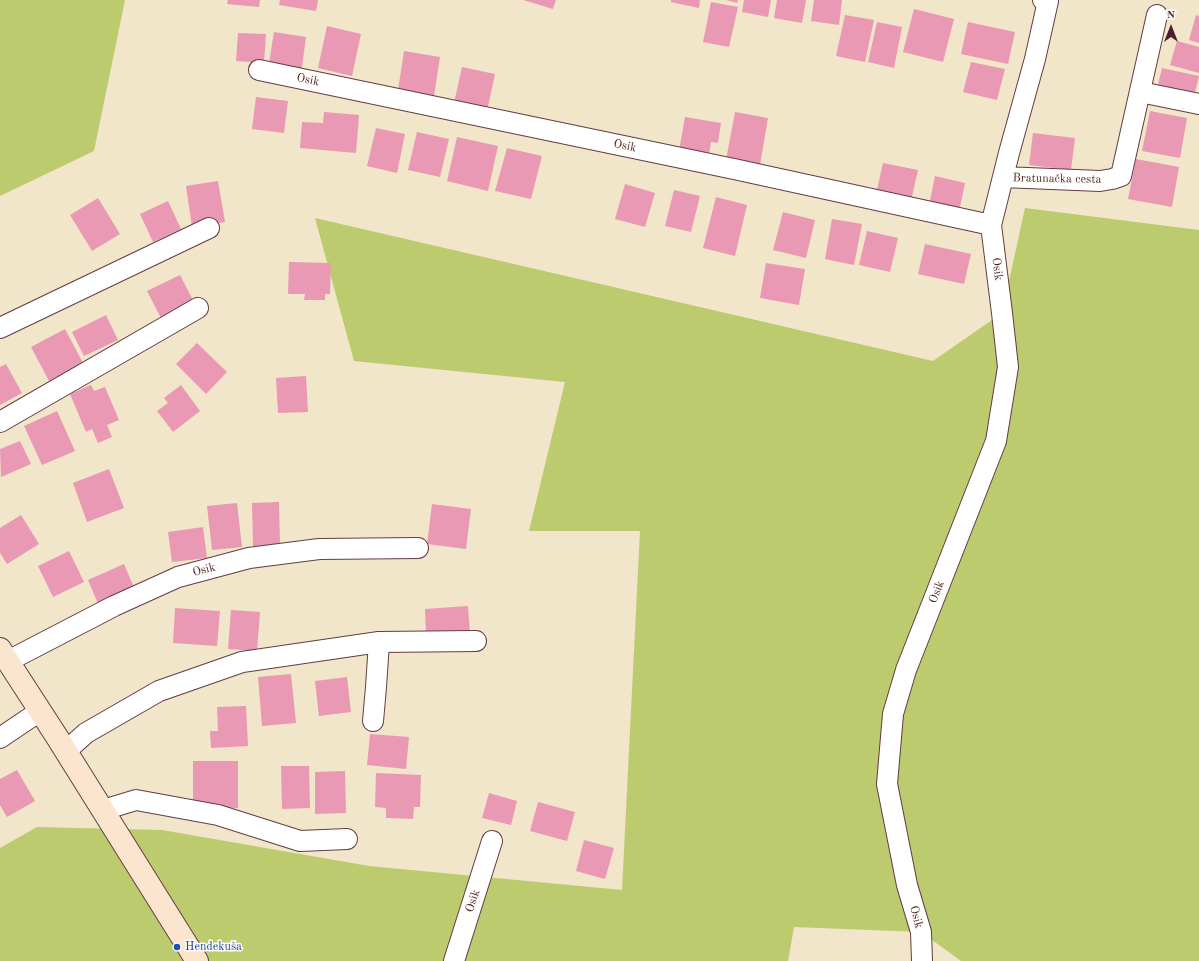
<!DOCTYPE html>
<meta charset="utf-8">
<style>
body{margin:0}
#map{position:relative;width:1199px;height:961px;overflow:hidden;background:#f1e5ca;font-family:"Old Standard TT",serif}
canvas{display:block}
.north{position:absolute;left:1151px;top:8px;width:40px;height:40px;-webkit-text-stroke:3px #fdfcf7;paint-order:stroke;rotate:0deg;font-size:11px;font-weight:700;line-height:16px;text-align:center;color:#4a1f2b}
.north::after{content:'';display:block;margin:auto;width:14px;height:18px;background:#4a1f2b;clip-path:polygon(50% 0,100% 100%,50% 72%,0 100%)}
</style>
<div id="map">
<canvas width="1199" height="961"></canvas>
<div class="north">N</div>
</div>
<script>
const ctx = document.querySelector('canvas').getContext('2d');
ctx.lineJoin = 'round';
function fill(path, color) { ctx.fillStyle = color; ctx.fill(path, 'evenodd'); }
const toPath = rows => new Path2D(rows.map(r => 'M' + r).join(''));
function trace(path, color, width, dash) { ctx.strokeStyle = color; ctx.lineWidth = width; ctx.lineCap = dash ? 'butt' : 'round'; ctx.setLineDash(dash || []); ctx.stroke(path); }
function label(font, color, halo, rows, align = 'center') {
  ctx.font = font + ' "Old Standard TT",serif'; ctx.lineWidth = 3; ctx.setLineDash([]); ctx.textBaseline = 'middle'; ctx.strokeStyle = halo; ctx.fillStyle = color; for (const [text, x, y, turn = 0] of rows) {
    ctx.save(); ctx.translate(x, y); ctx.rotate((+turn || 0) * Math.PI / 180); ctx.textAlign = isNaN(turn) ? turn : align; if (halo) ctx.strokeText(text, 0, 0); ctx.fillText(text, 0, 0); ctx.restore();
  }
}
fill(toPath([
 [0,0,125,0,94,151,0,196],
 [1025,208,1199,230,1199,961,961,961,921,932,794,927,788,961,0,961,0,848,37,827,162,830,369,866,622,890,640,531,529,531,565,382,354,361,315,218,933,361,1002,313]
]), '#bccb6e');
fill(toPath([
 [228,0,260,0,259,7,227,4],
 [280,0,318,0,316,11,279,5],
 [523,0,556,0,553,9],
 [671,0,700,0,699,8,671,2],
 [726,0,738,0,737,3],
 [744,0,771,0,768,17,742,12],
 [777,0,806,0,802,23,774,18],
 [814,0,842,0,839,25,811,21],
 [711,2,738,7,729,47,703,42],
 [914,9,954,19,943,62,903,52],
 [845,15,874,20,865,62,836,56],
 [1196,15,1199,16,1199,43,1189,40],
 [877,22,902,27,894,68,868,62],
 [968,22,1015,32,1008,64,961,54],
 [327,26,361,34,352,76,318,68],
 [274,32,306,37,301,74,268,69],
 [238,33,266,34,264,63,236,61],
 [1177,41,1199,47,1199,73,1170,65],
 [404,51,440,57,434,96,398,90],
 [971,62,1005,69,997,100,963,92],
 [462,67,495,74,487,111,454,103],
 [1162,68,1199,76,1193,101,1156,93],
 [256,97,288,101,284,133,252,129],
 [1150,111,1187,118,1180,158,1142,151],
 [324,112,359,115,356,153,300,148,302,122,323,123],
 [735,112,768,118,760,165,726,160],
 [685,117,721,123,718,143,711,142,709,156,679,151],
 [376,128,405,134,397,173,367,166],
 [417,132,449,139,440,177,408,170],
 [1033,133,1075,138,1071,170,1029,165],
 [457,137,498,146,488,191,447,181],
 [507,148,542,156,531,199,495,191],
 [1136,159,1179,167,1172,207,1128,199],
 [883,163,918,170,911,201,876,194],
 [935,176,965,183,959,212,929,205],
 [218,181,225,222,192,227,186,186],
 [625,184,655,193,645,227,615,219],
 [674,190,700,196,691,232,665,226],
 [716,197,747,205,735,256,703,248],
 [98,198,120,234,92,251,70,215],
 [168,201,181,229,153,242,140,214],
 [783,212,815,220,806,258,773,250],
 [832,219,862,224,854,265,825,259],
 [867,231,898,238,890,272,859,265],
 [925,244,971,254,964,284,918,274],
 [289,262,331,263,330,294,325,294,325,300,304,300,305,294,288,294],
 [766,263,805,269,799,305,760,298],
 [180,275,195,304,162,320,147,291],
 [106,315,118,340,84,356,72,332],
 [65,329,83,363,49,381,31,347],
 [197,343,227,372,206,394,176,364],
 [6,364,22,393,0,405,0,367],
 [306,376,308,412,278,413,276,378],
 [91,385,94,391,105,387,119,420,107,425,112,437,98,443,92,429,86,432,70,394],
 [181,385,200,411,173,432,157,411,168,403,164,398],
 [57,411,75,451,42,465,24,426],
 [20,441,31,464,1,477,0,449],
 [109,469,124,508,87,522,73,483],
 [279,502,280,546,253,546,252,503],
 [237,503,242,547,212,550,207,506],
 [432,504,471,509,466,549,427,544],
 [21,515,39,544,7,564,0,553,0,528],
 [203,527,207,558,172,562,168,532],
 [69,551,84,582,53,597,38,566],
 [124,564,135,590,99,606,88,580],
 [468,606,470,634,426,636,425,609],
 [175,608,220,611,217,646,173,643],
 [231,610,260,612,257,651,228,649],
 [291,674,296,723,262,726,258,677],
 [347,677,351,712,319,716,315,681],
 [246,706,248,746,211,748,210,731,218,731,217,707],
 [370,734,409,737,406,769,367,765],
 [193,761,238,761,238,808,193,808],
 [281,766,309,766,310,808,282,809],
 [17,770,35,801,7,817,0,805,0,779],
 [345,771,346,813,315,814,315,772],
 [376,773,421,775,420,807,414,807,413,819,386,818,386,808,375,807],
 [489,793,517,801,511,825,482,818],
 [538,802,575,812,567,841,530,831],
 [584,840,614,848,605,879,576,871]
]), '#ea99b4');
const street = toPath([
 [259,70,734,169,991,225],
 [1140,92,1199,104],
 [1003,177,1100,181,1112,179,1121,176,1157,15],
 [0,328,209,228],
 [0,422,198,308],
 [8,661,114,606,178,577,249,558,319,549,418,548],
 [373,721,376,687,379,642],
 [0,738,40,711],
 [66,751,86,733,159,691,242,662,379,642,476,641],
 [103,810,136,800,218,815,300,841,347,839],
 [454,961,492,841],
 [922,961,921,932,907,885,887,784,893,714,906,670,996,441,1008,367,1002,313,991,225,1009,153,1035,59,1048,1,1043,0]
]);
const secondary = toPath([
 [0,649,57,737,197,961]
]);
trace(street, '#633d43', 22);
trace(secondary, '#633d43', 24);
trace(street, '#fff', 20);
trace(secondary, '#fce5cf', 22);
for (const [x, y, r, color] of [
 [177,947,4,"#1a4fb4"]
]) { const dot = new Path2D(); dot.arc(x, y, r, 0, 2 * Math.PI); ctx.fillStyle = color; ctx.fill(dot); trace(dot, '#fdfcf7', 1.5); }
label('12px', '#4a1f2b', '#fdfcf7', [
 ["Osik",308,80,12],
 ["Osik",625,146,12],
 ["Bratunačka cesta",1057,179,1],
 ["Osik",997,269,83],
 ["Osik",204,570,-15],
 ["Osik",937,592,-69],
 ["Osik",473,901,-72],
 ["Osik",916,917,75]
]);
label('12px', '#164399', '#fdfcf7', [
 ["Hendekuša",185,947]
], 'left');
</script>
